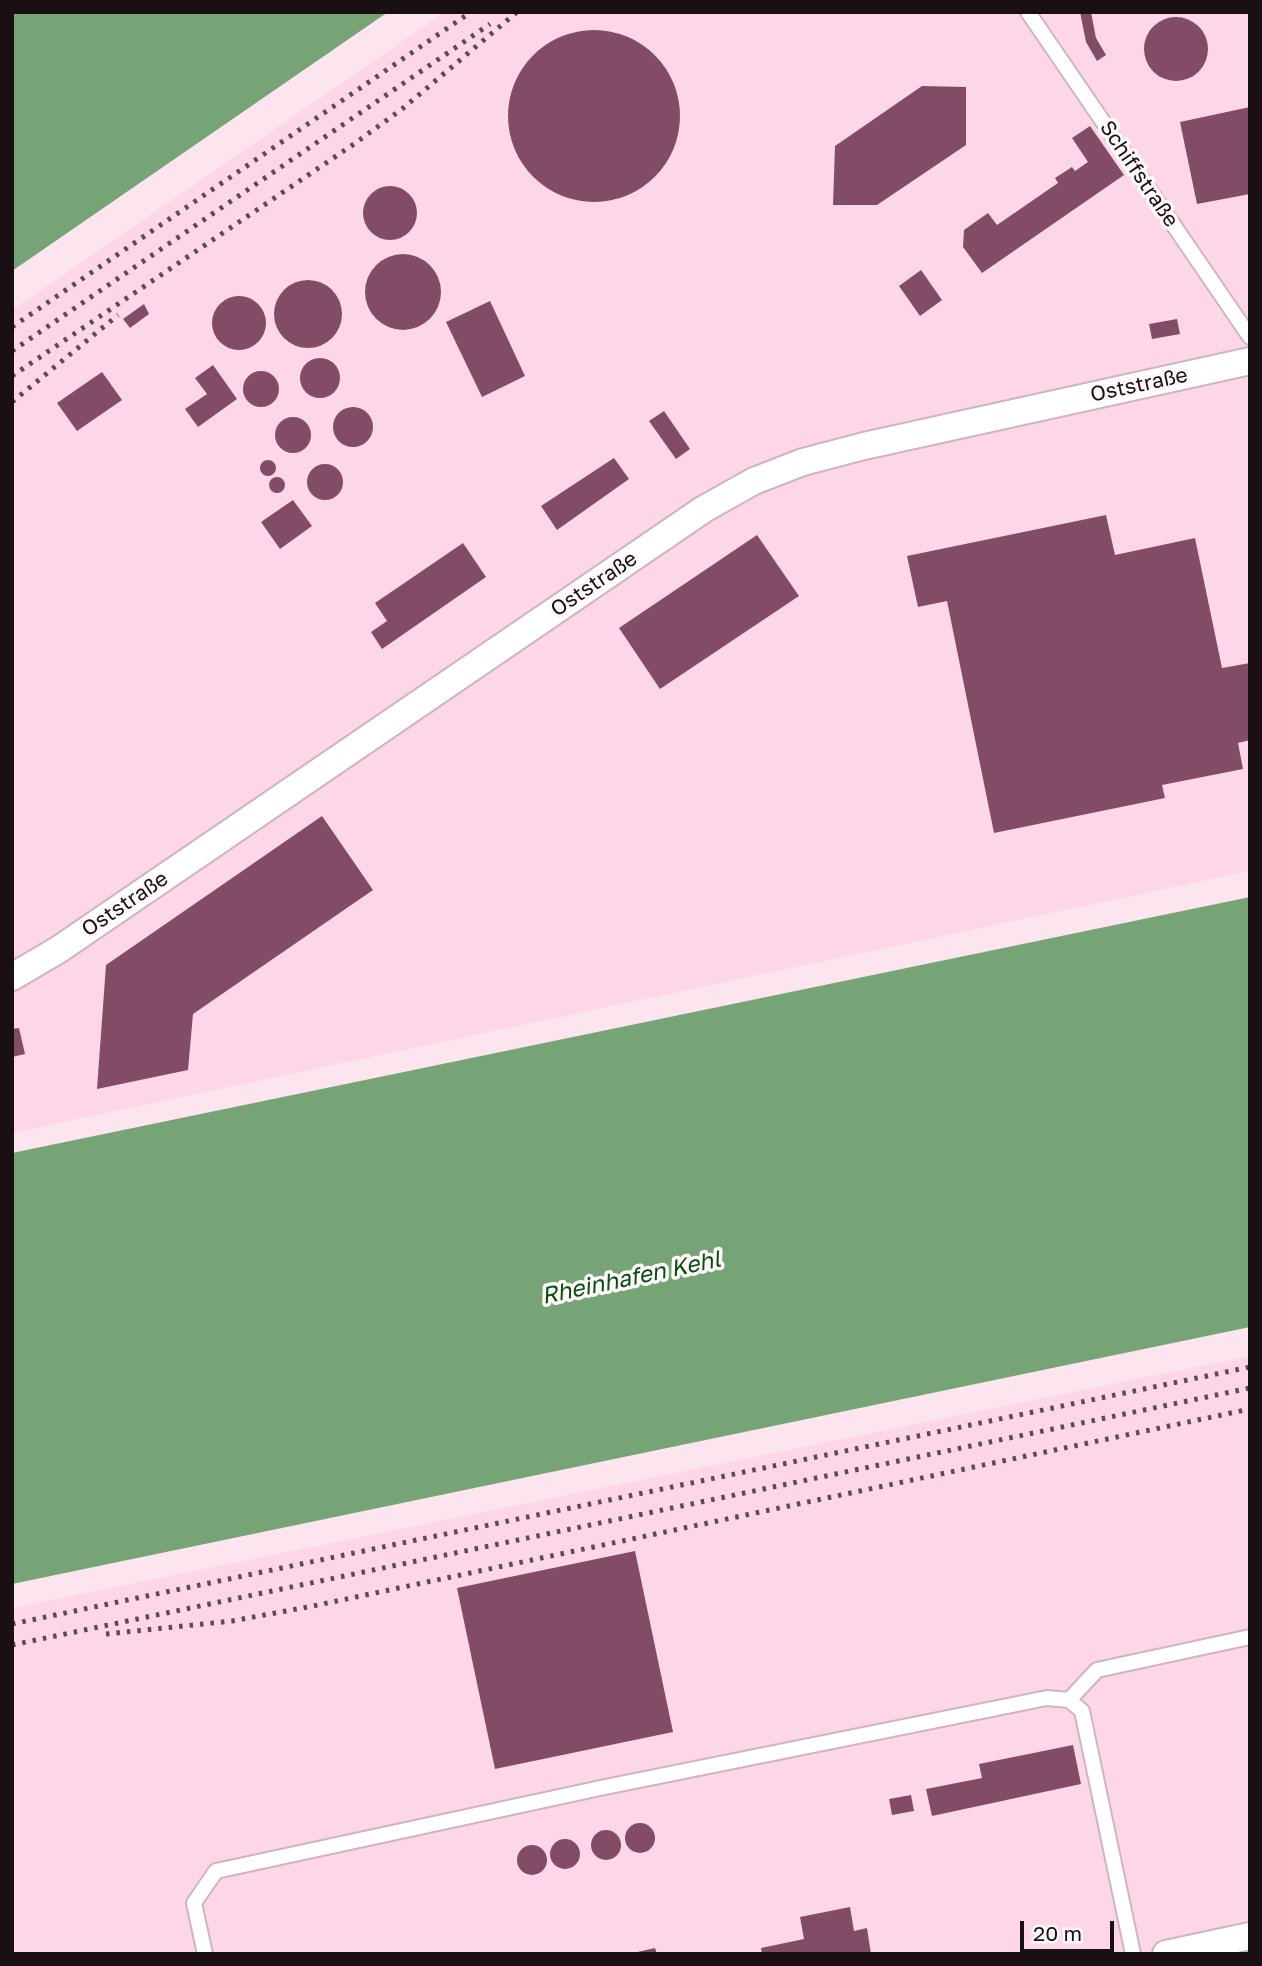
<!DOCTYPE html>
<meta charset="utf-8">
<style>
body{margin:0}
#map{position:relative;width:1262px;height:1966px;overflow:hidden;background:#fde5ef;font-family:"Golos Text",sans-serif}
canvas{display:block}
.frame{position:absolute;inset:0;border:14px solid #1a1014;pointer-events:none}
.scale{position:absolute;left:1020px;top:1921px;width:94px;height:32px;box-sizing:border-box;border:4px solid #1a1014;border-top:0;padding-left:9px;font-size:21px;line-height:24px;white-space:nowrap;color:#1a1014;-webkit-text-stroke:5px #fef8fa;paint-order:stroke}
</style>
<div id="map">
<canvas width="1262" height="1966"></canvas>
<div class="frame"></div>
<div class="scale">20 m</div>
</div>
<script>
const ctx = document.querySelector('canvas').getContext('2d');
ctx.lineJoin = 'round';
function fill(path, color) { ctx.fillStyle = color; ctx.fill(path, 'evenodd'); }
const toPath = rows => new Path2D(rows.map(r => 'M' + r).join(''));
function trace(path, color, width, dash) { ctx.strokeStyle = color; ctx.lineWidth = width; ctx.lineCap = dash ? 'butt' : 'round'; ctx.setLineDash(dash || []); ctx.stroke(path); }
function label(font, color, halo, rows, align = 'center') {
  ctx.font = font + ' "Golos Text",sans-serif'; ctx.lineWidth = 7; ctx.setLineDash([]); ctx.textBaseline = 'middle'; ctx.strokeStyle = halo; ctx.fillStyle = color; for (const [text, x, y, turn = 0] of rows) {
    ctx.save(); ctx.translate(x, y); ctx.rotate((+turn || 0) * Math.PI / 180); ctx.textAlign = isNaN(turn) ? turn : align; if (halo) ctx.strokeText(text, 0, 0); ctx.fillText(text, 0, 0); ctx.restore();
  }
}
fill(toPath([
 [445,12,1250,12,1250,871,12,1133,12,310],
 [1250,1356,1250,1954,12,1954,12,1608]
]), '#fdd7e7');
fill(toPath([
 [12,12,388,12,12,271],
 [1250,897,1250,1327,12,1584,12,1153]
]), '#77a476');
fill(toPath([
 [1080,12,1091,12,1096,38,1106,55,1097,61,1086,42],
 '1144 49a32 32 0 1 1 64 0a32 32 0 1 1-64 0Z',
 '508 116a86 86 0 1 1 172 0a86 86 0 1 1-172 0Z',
 [922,86,966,87,966,145,877,205,833,205,835,146],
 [1250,107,1250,194,1197,204,1180,122],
 [1090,126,1124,175,982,273,963,247,964,230,988,213,997,225,1058,183,1055,178,1072,167,1075,171,1088,162,1072,138],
 '363 213a27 27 0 1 1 54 0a27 27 0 1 1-54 0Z',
 '365 292a38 38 0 1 1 76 0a38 38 0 1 1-76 0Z',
 [921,270,942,300,920,316,899,286],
 '274 314a34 34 0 1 1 68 0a34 34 0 1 1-68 0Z',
 '212 323a27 27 0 1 1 54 0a27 27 0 1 1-54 0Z',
 [490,301,525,376,482,397,446,322],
 [144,304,149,314,130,328,123,319],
 [1177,319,1180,334,1152,339,1149,324],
 '300 378a20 20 0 1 1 40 0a20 20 0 1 1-40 0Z',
 [213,365,237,399,198,427,185,409,207,394,195,378],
 '243 389a18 18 0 1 1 36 0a18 18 0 1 1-36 0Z',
 [102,372,122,400,77,431,57,403],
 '333 427a20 20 0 1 1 40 0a20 20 0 1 1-40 0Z',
 [664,411,690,449,676,459,649,421],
 '275 435a18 18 0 1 1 36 0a18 18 0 1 1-36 0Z',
 [614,458,629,479,557,530,541,506],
 '260 468a8 8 0 1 1 16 0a8 8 0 1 1-16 0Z',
 '307 482a18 18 0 1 1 36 0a18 18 0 1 1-36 0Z',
 '269 485a8 8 0 1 1 16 0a8 8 0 1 1-16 0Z',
 [293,500,312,526,280,549,261,522],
 [1106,515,1115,555,1195,538,1222,668,1250,663,1250,740,1238,743,1243,769,1162,785,1165,798,994,833,947,601,918,607,907,556],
 [757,535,799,596,660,689,619,628],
 [463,543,486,577,382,649,371,632,387,621,375,603],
 [322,816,373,890,193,1014,188,1070,97,1089,106,965],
 [19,1028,25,1054,12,1057,12,1029],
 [635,1551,673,1732,495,1769,457,1588],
 [1073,1745,1081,1784,932,1816,926,1789,982,1778,979,1764],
 [911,1795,914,1811,892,1815,889,1799],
 '625 1838a15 15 0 1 1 30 0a15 15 0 1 1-30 0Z',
 '591 1845a15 15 0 1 1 30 0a15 15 0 1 1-30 0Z',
 '550 1854a15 15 0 1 1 30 0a15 15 0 1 1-30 0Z',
 '517 1860a15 15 0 1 1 30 0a15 15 0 1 1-30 0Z',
 [850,1907,854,1931,867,1928,871,1954,762,1954,761,1948,804,1939,800,1917],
 [655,1948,657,1954,634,1954,633,1953]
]), '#834c66');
const service = toPath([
 [1028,12,1250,337],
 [1069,1700,1097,1670,1250,1637],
 [205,1954,194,1903,216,1871,605,1787,1047,1698,1069,1700,1082,1711,1133,1954]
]);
const minor = toPath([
 [12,977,58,950,704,509,754,481,803,462,864,446,1250,361],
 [1166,1954,1250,1936]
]);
trace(service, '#d0b4bf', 18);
trace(minor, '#d0b4bf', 30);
trace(service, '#fff', 14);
trace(minor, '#fff', 26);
trace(toPath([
 [12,327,471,12],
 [12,351,490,24],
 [12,376,354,144,402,109,517,12],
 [12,402,118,315],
 [12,1624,1250,1367],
 [106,1634,232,1621,313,1606,1250,1409],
 [12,1645,1250,1388]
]), '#5a4c52', 5, [3.5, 7]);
label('21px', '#1a1014', '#fef8fa', [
 ["Schiffstraße",1139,174,56],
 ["Oststraße",1139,385,-12],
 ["Oststraße",594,584,-34],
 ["Oststraße",125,904,-34]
]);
label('italic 23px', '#074d0f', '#fef8fa', [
 ["Rheinhafen Kehl",631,1278,-12]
]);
</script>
